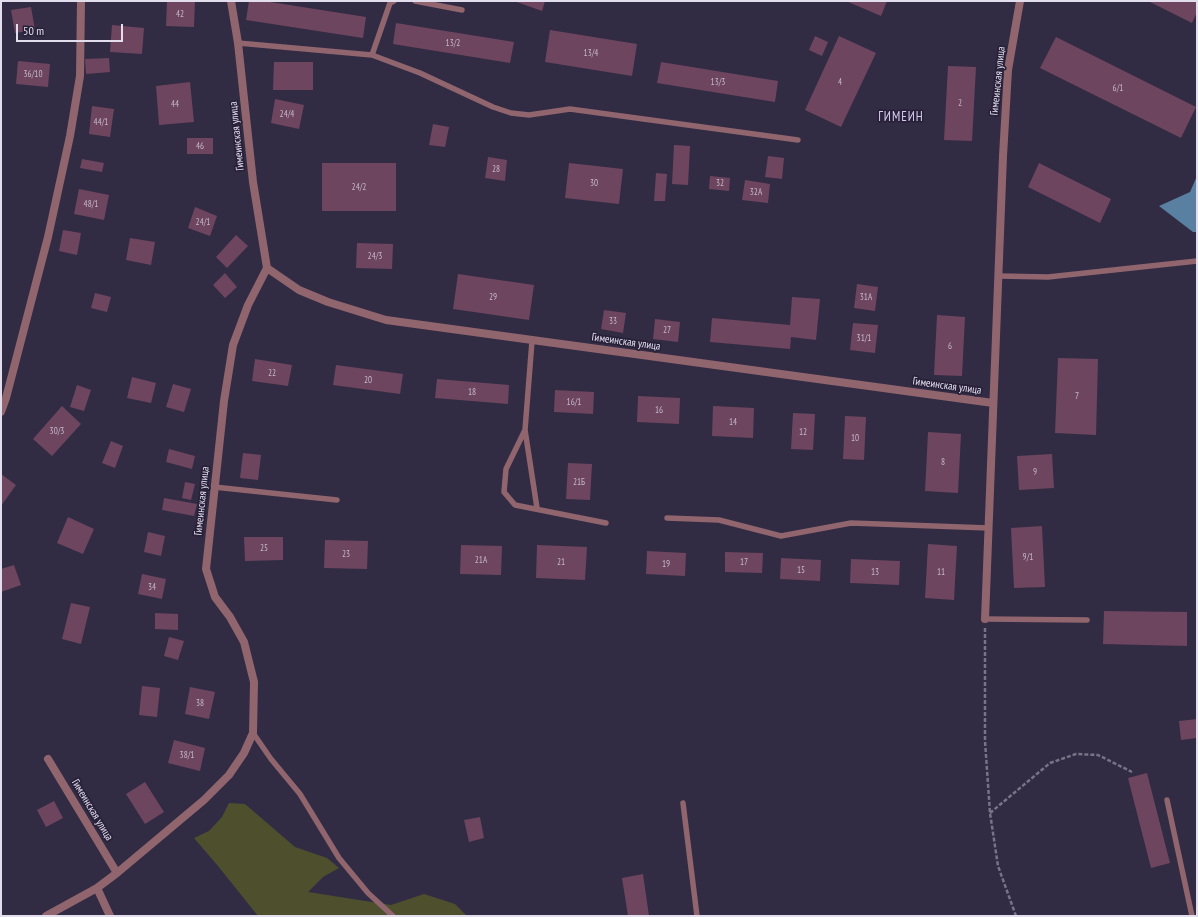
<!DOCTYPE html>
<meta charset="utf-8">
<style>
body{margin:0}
#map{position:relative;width:1198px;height:917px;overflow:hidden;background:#322b44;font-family:"PT Sans Narrow",sans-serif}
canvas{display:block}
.frame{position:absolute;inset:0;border:2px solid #e2deee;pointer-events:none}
.scale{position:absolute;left:16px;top:24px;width:107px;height:18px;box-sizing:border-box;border:2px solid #e2deee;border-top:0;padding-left:5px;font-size:12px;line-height:14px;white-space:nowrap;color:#e2deee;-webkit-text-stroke:3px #282139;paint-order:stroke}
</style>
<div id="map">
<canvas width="1198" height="917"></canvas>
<div class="frame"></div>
<div class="scale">50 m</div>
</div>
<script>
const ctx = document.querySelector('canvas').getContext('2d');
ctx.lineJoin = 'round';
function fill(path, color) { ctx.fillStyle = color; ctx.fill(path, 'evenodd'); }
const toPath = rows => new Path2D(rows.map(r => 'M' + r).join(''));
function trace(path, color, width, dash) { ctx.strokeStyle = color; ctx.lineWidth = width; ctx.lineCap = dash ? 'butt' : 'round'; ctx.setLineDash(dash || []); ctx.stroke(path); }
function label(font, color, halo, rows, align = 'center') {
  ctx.font = font + ' "PT Sans Narrow",sans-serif'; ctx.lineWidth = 3.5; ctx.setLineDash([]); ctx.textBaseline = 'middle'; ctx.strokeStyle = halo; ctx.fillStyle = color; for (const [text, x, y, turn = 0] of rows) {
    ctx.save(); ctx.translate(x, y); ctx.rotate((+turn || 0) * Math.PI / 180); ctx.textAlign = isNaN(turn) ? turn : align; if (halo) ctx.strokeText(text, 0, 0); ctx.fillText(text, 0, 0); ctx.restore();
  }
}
fill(toPath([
 [229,803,245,804,295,847,327,858,339,868,323,877,308,892,391,905,424,894,455,904,467,916,258,916,218,866,194,838,209,831,222,817]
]), '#4e502d');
fill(toPath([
 [1197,176,1197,232,1193,232,1159,206,1190,192]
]), '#5980a0');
fill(toPath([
 [167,1,195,1,194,27,166,26],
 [249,1,264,1,366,17,363,38,246,20],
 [514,1,545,1,542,11],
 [846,1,887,1,881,16],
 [1148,1,1197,1,1197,12,1192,23],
 [31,7,35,30,15,33,11,10],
 [396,23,514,42,510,63,393,44],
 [112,25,144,28,142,54,110,52],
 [550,30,637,44,632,76,545,62],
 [815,36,828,42,822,56,809,50],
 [839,36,876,53,841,127,805,110],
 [1056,37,1196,107,1181,138,1040,68],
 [109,58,110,72,86,74,85,59],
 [18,61,50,64,48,87,16,84],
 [274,62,313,62,313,90,273,90],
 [661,62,778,81,775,102,657,83],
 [948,66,976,67,972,141,944,140],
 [190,82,194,122,159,125,156,86],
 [275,99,304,105,299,129,271,123],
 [92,106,114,109,110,137,89,134],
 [433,124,449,127,445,147,429,145],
 [187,138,213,138,213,154,187,154],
 [674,145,690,146,688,185,672,184],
 [768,156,784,158,782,179,765,177],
 [488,157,507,160,505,181,485,178],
 [82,159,104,163,102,172,80,168],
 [322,163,396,163,396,211,322,211],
 [569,163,623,169,619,204,565,198],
 [1039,163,1111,199,1100,223,1028,187],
 [656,173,667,174,665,201,654,201],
 [710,176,730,178,729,191,709,189],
 [745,180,770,184,768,203,742,200],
 [79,189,109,195,104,220,74,214],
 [195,207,217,216,210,236,188,228],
 [63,230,81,233,77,255,59,251],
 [236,235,248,246,227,268,216,257],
 [130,238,155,242,151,265,126,260],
 [357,243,393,244,392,269,356,268],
 [225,273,237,287,225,298,213,285],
 [458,274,534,285,529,320,453,309],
 [857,284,878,287,875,311,854,308],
 [95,293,111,297,107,312,91,308],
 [792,297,820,299,816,340,791,337,790,349,710,342,712,318,790,325],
 [604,310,626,313,623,333,601,329],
 [937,315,965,317,962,376,934,375],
 [655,319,680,322,678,342,653,339],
 [853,323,878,325,875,353,850,350],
 [1058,358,1098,359,1096,435,1055,433],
 [255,359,292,365,288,386,252,381],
 [336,365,403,374,400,394,333,385],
 [132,377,156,383,151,403,127,398],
 [437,379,509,385,508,404,435,398],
 [173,384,191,389,184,412,166,407],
 [77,385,91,390,84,411,70,407],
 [555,390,594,392,593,414,554,412],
 [638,396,680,398,679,424,637,422],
 [62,406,81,424,52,456,33,439],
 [713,406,754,408,753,438,712,436],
 [793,413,815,414,813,450,791,449],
 [845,416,866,417,864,460,843,459],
 [928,432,961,434,958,493,925,491],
 [111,441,123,446,115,468,102,463],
 [169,449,195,456,192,469,166,462],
 [243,453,261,455,258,480,240,478],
 [1052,454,1054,488,1019,490,1017,456],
 [568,463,592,464,590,500,566,499],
 [1,474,16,485,1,506],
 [185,482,195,484,191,500,182,498],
 [164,498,197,504,194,516,162,510],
 [68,517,94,529,83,554,57,543],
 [1042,526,1045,587,1014,588,1011,528],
 [148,532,165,536,161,556,144,552],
 [244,537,283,537,283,560,245,561],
 [325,540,368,541,367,569,324,568],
 [928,544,957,546,954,600,925,598],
 [461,545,502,546,501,575,460,574],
 [537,545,587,547,585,580,536,578],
 [647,551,686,553,685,576,646,574],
 [725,552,763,553,762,573,725,572],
 [781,558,821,560,820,581,780,579],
 [851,559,900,561,899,585,850,583],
 [14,565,21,585,1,592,1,569],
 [142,574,166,579,162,599,138,594],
 [71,603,90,607,81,644,62,639],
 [1104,611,1187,612,1187,646,1103,644],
 [155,613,178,614,178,630,155,629],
 [169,637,184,641,178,660,164,656],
 [142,686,160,688,157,717,139,715],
 [190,687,215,692,209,719,185,714],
 [1197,719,1197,738,1181,740,1179,721],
 [174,740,205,748,200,771,168,763],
 [1147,773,1170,863,1151,868,1128,778],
 [145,782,164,812,145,824,126,794],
 [54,801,63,818,46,827,37,810],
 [480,817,484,838,469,842,464,820],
 [643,874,649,916,628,916,622,878]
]), '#6d455f');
trace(toPath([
 [985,628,985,741,990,813,998,866,1016,916],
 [990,813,1050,763,1076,754,1098,755,1132,772]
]), '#787388', 2.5, [4, 2]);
trace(toPath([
 [415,1,462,10],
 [238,43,372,55,420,73,493,107,511,113,529,115,570,109,798,140],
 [372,55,390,3,394,1],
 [999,276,1048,277,1197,261],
 [532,341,525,430,537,508],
 [525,430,506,469,504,492,515,505,606,523],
 [214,487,337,500],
 [667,518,719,520,781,536,851,523,989,528],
 [985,619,1087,620],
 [253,733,271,759,300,794,339,858,368,893,393,916],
 [1167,800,1192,916],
 [683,803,697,916]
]), '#90656d', 5.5);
trace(toPath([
 [231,1,238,43,253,182,267,268,299,290,328,302,386,320,993,403],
 [1,412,6,398,48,237,70,136,80,76,81,1],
 [985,619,1003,156,1008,70,1020,1],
 [48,759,117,873],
 [97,888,110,916],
 [46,916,97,888,117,873,204,800,229,775,244,753,253,733,254,682,244,642,230,617,215,597,206,569,224,401,233,345,248,305,267,268]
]), '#90656d', 8);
label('9px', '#c5b8ca', null, [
 ["42",180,14],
 ["13/2",453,43],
 ["13/4",591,53],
 ["36/10",33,74],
 ["13/3",718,82],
 ["4",840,82],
 ["6/1",1118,88],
 ["2",960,103],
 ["44",175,104],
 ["24/4",287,114],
 ["44/1",101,122],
 ["46",200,146],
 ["28",496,169],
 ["30",594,183],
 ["32",720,183],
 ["24/2",359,187],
 ["32А",756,192],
 ["48/1",91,204],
 ["24/1",203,222],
 ["24/3",375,256],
 ["29",493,297],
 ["31А",866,297],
 ["33",613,321],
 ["27",667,330],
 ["31/1",864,338],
 ["6",950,346],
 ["22",272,373],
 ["20",368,380],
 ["18",472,392],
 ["7",1077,396],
 ["16/1",574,402],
 ["16",659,410],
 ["14",733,422],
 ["30/3",57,431],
 ["12",803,432],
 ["10",855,438],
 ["8",943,462],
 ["9",1035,472],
 ["21Б",579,482],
 ["25",264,548],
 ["23",346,554],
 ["9/1",1028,557],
 ["21А",481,560],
 ["21",561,562],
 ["17",744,562],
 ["19",666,564],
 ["15",801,570],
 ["13",875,572],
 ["11",941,572],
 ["34",152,587],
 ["38",200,703],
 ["38/1",187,755]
]);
label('11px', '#e2deee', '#282139', [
 ["Гимеинская улица",998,81,-84],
 ["Гимеинская улица",237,136,-96],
 ["Гимеинская улица",626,342,8],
 ["Гимеинская улица",947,386,8],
 ["Гимеинская улица",202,501,-84],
 ["Гимеинская улица",92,810,59]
]);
ctx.letterSpacing = '1px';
label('13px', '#d5cded', '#282139', [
 ["ГИМЕИН",901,117]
]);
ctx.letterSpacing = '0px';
</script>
